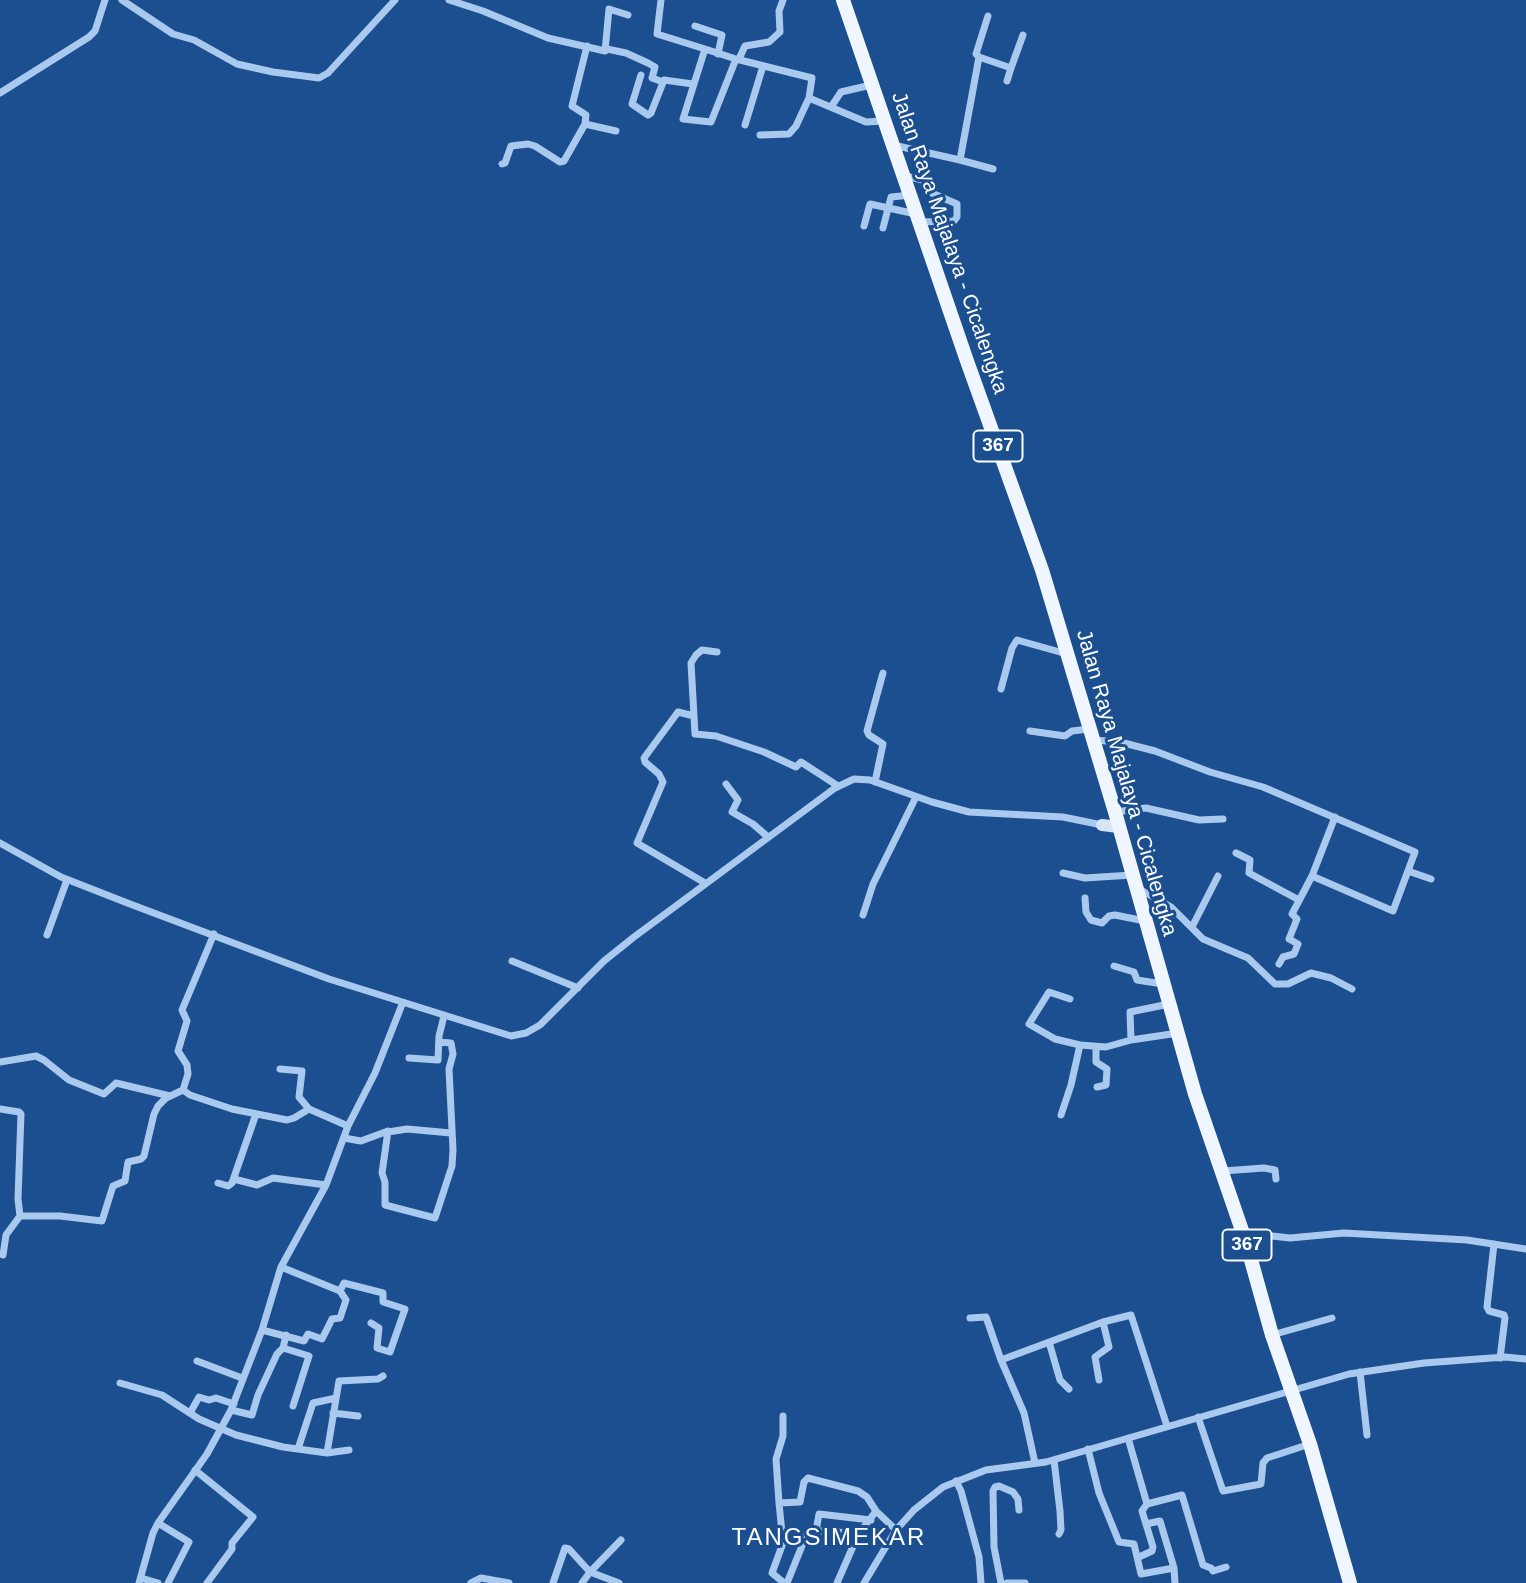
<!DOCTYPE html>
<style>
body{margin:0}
canvas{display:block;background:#1b4f8f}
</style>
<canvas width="1526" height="1583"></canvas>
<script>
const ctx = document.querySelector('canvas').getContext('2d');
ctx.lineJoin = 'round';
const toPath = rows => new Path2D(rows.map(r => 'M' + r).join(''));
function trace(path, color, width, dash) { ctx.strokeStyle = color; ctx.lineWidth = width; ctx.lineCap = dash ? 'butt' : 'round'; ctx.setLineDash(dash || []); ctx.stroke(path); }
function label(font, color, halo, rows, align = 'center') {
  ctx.font = font + ' Arial,sans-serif'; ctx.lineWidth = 6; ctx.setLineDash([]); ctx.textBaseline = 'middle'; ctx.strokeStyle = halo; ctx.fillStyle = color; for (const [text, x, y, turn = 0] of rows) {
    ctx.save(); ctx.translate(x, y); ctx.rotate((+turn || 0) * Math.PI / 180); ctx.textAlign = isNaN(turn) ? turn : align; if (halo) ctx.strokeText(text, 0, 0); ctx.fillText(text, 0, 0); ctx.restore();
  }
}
trace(toPath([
 [122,0,173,34,194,40,237,64,273,72,319,78,328,73,395,0],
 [449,0,483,11,548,38,605,51,609,9,628,15],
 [661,0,657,34,705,49,683,119,711,122,736,59,812,78,809,98],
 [695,26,722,35,718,54],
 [607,49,626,53,648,63,655,67,652,78,663,82],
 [705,49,736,59],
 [979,57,976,54,988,16],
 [739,59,745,46,769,42,780,32,779,11,783,0],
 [641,75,632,104,648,115,651,113,664,80,693,84],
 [1007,81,1011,68],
 [0,93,89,37,95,31,105,0],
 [831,107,841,92,871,85],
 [585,124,616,131],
 [745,125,763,66],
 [760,135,789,134,796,126,809,98,866,122,884,121],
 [893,145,960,160,979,57,1011,68,1023,35],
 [960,160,993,169],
 [502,164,505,163,511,146,528,144,535,146,560,162,564,161,585,124,586,115,572,106,587,46],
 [905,176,923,180,927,191,957,204,957,217,954,221,920,222],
 [864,226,870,204,916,214],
 [883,228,891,197,911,195],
 [717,652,702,650,696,655,691,663,695,734,716,736,764,752,796,767,801,762,838,786],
 [1001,689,1012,648,1017,640,1067,654],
 [694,716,678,712,644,758,645,762,659,774,663,782,637,843,705,883],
 [1030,731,1065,736,1072,731,1089,729],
 [1093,740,1120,742,1155,751,1210,772,1263,787,1415,852,1393,911,1312,876],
 [875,782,883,744,869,735,867,731,883,673],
 [726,784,738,800,732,812,753,824,768,837],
 [1115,812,1146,808,1199,820,1223,819],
 [0,843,61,877,130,904,329,979,511,1036,526,1033,540,1025,604,961,634,937,835,788,854,779,870,780,932,802,969,812,1063,817,1102,825],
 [1236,853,1250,860,1249,873,1299,900],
 [1408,871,1431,879],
 [1063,873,1085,878,1132,875],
 [1139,889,1171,907,1203,939,1248,958,1275,984,1288,984,1311,973,1331,978,1352,989],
 [1085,898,1086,912,1091,920,1102,923,1109,916,1115,915,1145,921],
 [863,915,873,884,916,797],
 [1192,927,1218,876],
 [214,934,182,1010,187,1021,178,1051,187,1065,188,1074,183,1090,190,1095,232,1109,287,1120,294,1118,309,1109,348,1126],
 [47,935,67,880],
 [512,961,578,988],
 [1279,964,1283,957,1294,954,1298,944,1289,939,1297,919,1292,914,1312,876,1335,817],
 [1114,966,1134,972,1137,980,1163,984],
 [1070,999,1049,992,1029,1024,1055,1039,1080,1045],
 [1131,1040,1130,1012,1169,1004],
 [1096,1047,1096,1062,1107,1069,1106,1085,1097,1087],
 [409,1058,438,1060,439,1036,444,1016],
 [0,1062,36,1056,44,1060,69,1080,104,1094,116,1083,170,1096],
 [280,1069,302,1071,299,1097,309,1109],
 [0,1109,19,1112,21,1114,18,1199,20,1216,60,1216,102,1221,113,1186,125,1181,128,1162,141,1159,144,1156,154,1114,158,1106,166,1098,183,1090],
 [1061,1115,1071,1085,1080,1045,1106,1047,1131,1040,1178,1033],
 [388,1132,407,1129,451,1133],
 [344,1138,361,1141,388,1131,382,1173,385,1182,385,1205,435,1218,452,1166,453,1150,449,1069,453,1054,451,1043,439,1042],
 [1223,1171,1264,1168,1275,1170,1276,1179],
 [234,1179,257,1185,273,1178,326,1185],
 [218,1183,228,1186,232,1183,256,1114],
 [1246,1242,1272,1236,1290,1238,1344,1233,1467,1240,1526,1249],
 [1494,1244,1487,1307,1489,1311,1504,1315,1505,1318,1500,1358],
 [3,1255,6,1235,20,1216],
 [281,1267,340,1291,344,1283,383,1293,383,1302,405,1309,390,1352,377,1348,379,1328,371,1323],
 [970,1318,986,1317,1001,1360,1103,1322],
 [262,1330,304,1341,308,1334,322,1339,332,1319,340,1318,346,1300,340,1291],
 [286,1335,283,1348,309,1356,293,1406],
 [1272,1335,1332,1318],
 [1049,1342,1060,1380,1069,1389],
 [1001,1360,1024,1413,1035,1463],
 [197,1361,242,1378],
 [1360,1372,1367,1435],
 [1099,1380,1095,1357,1109,1347,1103,1322,1131,1315,1167,1426],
 [120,1383,162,1395,199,1419,236,1435,283,1447,327,1453,349,1450],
 [231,1410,252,1415,258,1395,277,1354,283,1348],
 [190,1413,199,1397,209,1400,216,1398,234,1404],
 [333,1413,358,1416],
 [783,1416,783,1436,776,1459,779,1503,800,1502,804,1482,808,1478,858,1491,867,1497,876,1511,896,1530],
 [1198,1417,1223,1491,1261,1484,1263,1463,1267,1458,1310,1444],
 [1128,1438,1147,1504,1142,1511,1153,1547,1152,1551,1139,1557],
 [298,1449,313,1403,336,1398],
 [1088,1449,1099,1493,1119,1542,1134,1544,1141,1574,1174,1568,1175,1583],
 [327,1453,339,1381,378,1379,383,1376],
 [1054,1460,1060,1511,1061,1530,1059,1534],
 [195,1470,253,1517,232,1543,232,1549,207,1583],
 [956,1481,961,1491,979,1557,981,1583],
 [779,1503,783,1543,772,1573,784,1583],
 [1147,1504,1182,1495,1203,1565,1211,1568,1213,1571,1226,1567],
 [158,1523,189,1542,168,1583],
 [1146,1524,1160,1521,1174,1568],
 [816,1531,819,1514,871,1520],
 [141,1578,158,1583],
 [139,1583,153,1533,158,1523,207,1454,231,1410,262,1330,281,1267,326,1185,348,1126,375,1073,403,1002],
 [471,1583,481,1578,509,1583],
 [553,1583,565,1548,569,1549,590,1572,621,1540],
 [582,1583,590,1572,619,1583],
 [787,1583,808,1531,832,1531,858,1535],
 [837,1583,858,1535,876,1511],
 [864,1583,896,1530,914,1510,943,1487,986,1470,1046,1462,1349,1374,1424,1363,1505,1357,1526,1359],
 [1001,1583,994,1547,993,1491,995,1487,999,1486,1013,1492,1018,1499,1019,1510],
 [1007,1583,1025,1583]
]), '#a9c9ee', 7);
trace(toPath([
 [1102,825,1119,827]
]), '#d6e6fa', 12);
trace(toPath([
 [843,0,967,361,1042,570,1115,812,1195,1094,1246,1242,1272,1335,1310,1444,1350,1583]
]), '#f0f6ff', 14);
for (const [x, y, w] of [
 [998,446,49],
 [1247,1245,49]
]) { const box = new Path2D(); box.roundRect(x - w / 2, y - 15.5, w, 31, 5); ctx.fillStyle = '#1b4f8f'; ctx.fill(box); trace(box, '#fff', 2); }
label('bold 19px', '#fff', null, [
 ["367",998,446],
 ["367",1247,1245]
]);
label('21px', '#fff', '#1b4f8f', [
 ["Jalan Raya Majalaya - Cicalengka",949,243,71],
 ["Jalan Raya Majalaya - Cicalengka",1126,783,74]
]);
ctx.letterSpacing = '2px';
label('24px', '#fff', '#1b4f8f', [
 ["TANGSIMEKAR",829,1538]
]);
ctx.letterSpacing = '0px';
</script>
